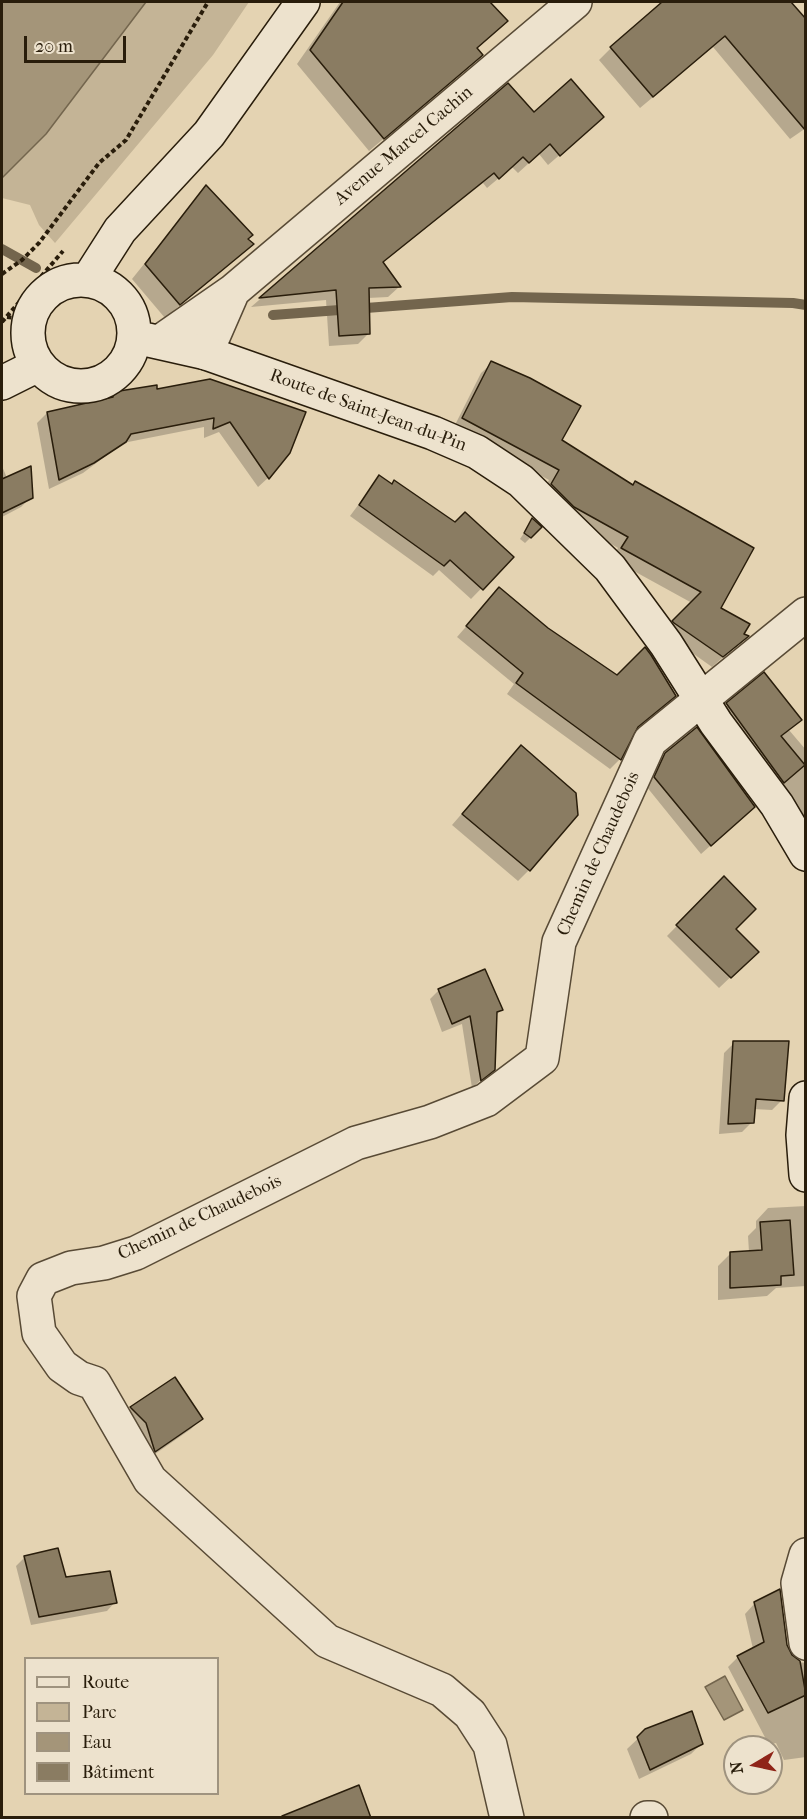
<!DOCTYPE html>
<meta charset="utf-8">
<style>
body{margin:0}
#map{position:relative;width:807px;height:1819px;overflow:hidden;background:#e4d3b2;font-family:"IM FELL French Canon",serif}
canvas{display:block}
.frame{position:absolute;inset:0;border:3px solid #291d0b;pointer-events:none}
.legend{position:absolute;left:24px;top:1657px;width:195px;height:138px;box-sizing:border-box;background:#ede2cd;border:2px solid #9f937f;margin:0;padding:8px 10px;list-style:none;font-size:18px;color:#291d0b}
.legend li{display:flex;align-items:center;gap:12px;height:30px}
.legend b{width:30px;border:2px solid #9f937f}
.north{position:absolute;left:723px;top:1735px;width:60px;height:60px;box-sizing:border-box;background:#ede2cd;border:2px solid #9f937f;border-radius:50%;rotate:261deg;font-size:16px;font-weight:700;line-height:24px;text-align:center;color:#291d0b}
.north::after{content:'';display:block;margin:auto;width:21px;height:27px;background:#8f2418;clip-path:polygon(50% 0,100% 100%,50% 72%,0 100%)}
.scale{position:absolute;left:24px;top:36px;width:102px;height:27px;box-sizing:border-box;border:3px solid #291d0b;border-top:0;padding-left:8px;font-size:18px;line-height:21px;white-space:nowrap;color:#291d0b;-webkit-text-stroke:4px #ede2cd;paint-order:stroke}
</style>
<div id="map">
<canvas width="807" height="1819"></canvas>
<div class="frame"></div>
<ul class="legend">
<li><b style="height:8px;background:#ede2cd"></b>Route</li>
<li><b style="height:16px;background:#c4b496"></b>Parc</li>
<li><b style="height:16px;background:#a49579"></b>Eau</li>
<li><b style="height:16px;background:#8a7c62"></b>Bâtiment</li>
</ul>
<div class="north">N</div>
<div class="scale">20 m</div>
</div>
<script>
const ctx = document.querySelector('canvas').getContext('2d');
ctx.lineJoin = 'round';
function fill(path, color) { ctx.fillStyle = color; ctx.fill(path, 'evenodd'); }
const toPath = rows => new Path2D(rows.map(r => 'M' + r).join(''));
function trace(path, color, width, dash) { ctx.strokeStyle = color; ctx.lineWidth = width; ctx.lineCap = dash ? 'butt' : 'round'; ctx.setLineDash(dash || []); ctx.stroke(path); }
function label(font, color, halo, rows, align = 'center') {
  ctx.font = font + ' "IM FELL French Canon",serif'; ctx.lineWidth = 4.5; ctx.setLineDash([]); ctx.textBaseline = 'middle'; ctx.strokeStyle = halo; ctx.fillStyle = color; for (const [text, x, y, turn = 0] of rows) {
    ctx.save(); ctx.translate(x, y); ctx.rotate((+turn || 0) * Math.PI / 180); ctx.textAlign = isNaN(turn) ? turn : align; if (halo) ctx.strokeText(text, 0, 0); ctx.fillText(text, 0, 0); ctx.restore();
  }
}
fill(toPath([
 [146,2,249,2,213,55,55,243,39,225,30,205,2,198,2,178,46,134]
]), '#c4b496');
const water = toPath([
 [2,2,146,2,46,134,2,178,2,2],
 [725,1676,743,1710,724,1720,705,1687,725,1676]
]);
fill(water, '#a49579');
trace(water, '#73654d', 1.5);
fill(toPath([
 [340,2,488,2,506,21,476,49,481,55,467,69,369,151,297,64],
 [685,2,788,2,794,8,806,128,790,139,713,47,640,108,599,60,611,48,664,19],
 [508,85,534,114,592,127,548,165,539,154,518,173,512,167,487,188,483,183,382,263,399,287,388,297,368,298,369,333,358,344,329,346,326,300,251,307],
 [206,187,252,244,165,318,132,279],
 [492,363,560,441,747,636,712,667,663,632,692,603,612,559,618,548,564,517,541,495,549,480,453,429,481,373],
 [210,380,268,478,258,487,219,432,204,438,204,427,123,443,83,473,49,489,37,423,47,413,107,400,113,394,156,390],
 [2,466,7,478,31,497,21,507,2,517],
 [379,477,455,524,512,557,471,599,439,570,433,576,350,516],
 [532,521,540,528,525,543,520,539],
 [499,589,635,729,620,759,610,769,507,694,514,684,457,637],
 [764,675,800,720,789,730,806,750,806,826,718,713],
 [666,754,744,816,701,854,646,786,656,764],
 [511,757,529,870,518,881,452,825],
 [724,878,734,929,757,952,719,988,667,936],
 [439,990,501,1010,495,1016,493,1069,472,1088,462,1024,442,1032,430,999],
 [734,1043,782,1100,772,1110,753,1109,752,1122,742,1132,719,1134,724,1053],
 [806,1206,806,1286,776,1288,767,1296,718,1300,718,1266,731,1253,749,1252,748,1236,756,1228,756,1221,768,1208],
 [174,1379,201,1419,191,1429,145,1461,120,1419,131,1408],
 [25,1557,65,1579,115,1602,107,1611,31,1625,16,1566],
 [755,1603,790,1656,799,1662,806,1663,806,1757,784,1760,776,1743,769,1745,728,1667,738,1657,753,1649,745,1614],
 [646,1731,702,1743,691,1754,639,1779,627,1749]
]), '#0003');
trace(toPath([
 [2,249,36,268],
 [273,315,512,297,793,303,806,305]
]), '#73654d', 10);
const building = toPath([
 [343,2,490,2,508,21,477,48,483,55,384,139,310,50,343,2],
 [662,2,791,2,806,19,806,131,725,36,653,97,610,47,662,2],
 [571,79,604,117,560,156,550,144,529,163,523,157,499,179,494,173,383,262,401,287,369,288,370,334,339,336,336,290,259,298,508,83,534,112,571,79],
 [206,185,253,235,248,239,254,244,180,305,145,264,206,185],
 [491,361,530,378,581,406,562,440,633,485,635,481,754,548,721,608,750,624,744,634,749,636,723,657,674,623,672,621,701,592,621,548,628,537,574,507,551,484,559,470,462,418,491,361],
 [210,379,306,412,290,453,269,479,230,422,213,429,214,418,131,434,126,442,94,463,59,480,47,412,113,397,113,392,157,385,157,389,210,379],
 [31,466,33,498,2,513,2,479,31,466],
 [379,475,392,484,394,480,455,522,465,512,514,557,483,590,450,560,444,566,359,505,379,475],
 [532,518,542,527,531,538,524,533,532,518],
 [499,587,548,628,617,675,645,647,651,655,676,696,638,727,621,760,516,683,523,673,466,626,499,587],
 [764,672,802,720,781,736,805,765,784,783,726,703,764,672],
 [697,727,755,807,711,846,654,777,665,753,697,727],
 [521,745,576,793,578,815,530,871,462,814,521,745],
 [724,876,756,909,736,929,759,952,731,978,676,925,724,876],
 [485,969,503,1010,497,1012,495,1070,481,1081,470,1016,452,1024,438,989,485,969],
 [733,1041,789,1041,784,1101,756,1099,754,1123,728,1124,733,1041],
 [790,1220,794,1275,781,1276,781,1285,730,1288,730,1252,762,1250,760,1222,790,1220],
 [175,1377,203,1419,155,1452,146,1423,130,1407,175,1377],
 [58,1548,66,1577,110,1571,117,1603,39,1617,24,1556,58,1548],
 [780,1589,787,1645,792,1655,800,1661,806,1695,768,1713,737,1656,764,1642,754,1602,780,1589],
 [692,1711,703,1744,650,1770,637,1737,645,1729,692,1711],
 [359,1785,371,1818,282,1818,282,1816,359,1785]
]);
fill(building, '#8a7c62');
trace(building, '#291d0b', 1.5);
const minor = toPath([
 [161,341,233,291],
 [206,353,233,291,575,2],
 [806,1555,798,1583,806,1643],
 [507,1818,490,1745,470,1714,442,1690,327,1641,150,1480,94,1383,79,1378,62,1366,39,1333,34,1296,43,1279,71,1268,104,1263,136,1253,356,1143,430,1122,486,1100,542,1058,559,942,650,741,806,614],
 [647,1818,651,1818]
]);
const secondary = toPath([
 '28 333a53 53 0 1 1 106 0a53 53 0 1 1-106 0Z',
 [88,280,120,230,209,134,303,2],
 [135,337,206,353,433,433,477,452,521,481,610,568,666,644,716,723,777,805,806,854],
 [2,383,38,365],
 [806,1098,803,1135,806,1175]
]);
trace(minor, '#584a35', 36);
trace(secondary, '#291d0b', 36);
trace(toPath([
 [2,274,22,260,39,243,99,163,126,140,208,2],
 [7,317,29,320],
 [2,322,63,251]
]), '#291d0b', 4, [4.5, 3]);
trace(minor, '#ede2cd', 33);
trace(secondary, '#ede2cd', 33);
label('18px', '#291d0b', '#ede2cd', [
 ["Avenue Marcel Cachin",404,146,-40],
 ["Route de Saint-Jean-du-Pin",368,411,20],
 ["Chemin de Chaudebois",599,854,-66],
 ["Chemin de Chaudebois",200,1218,-25]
]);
</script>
